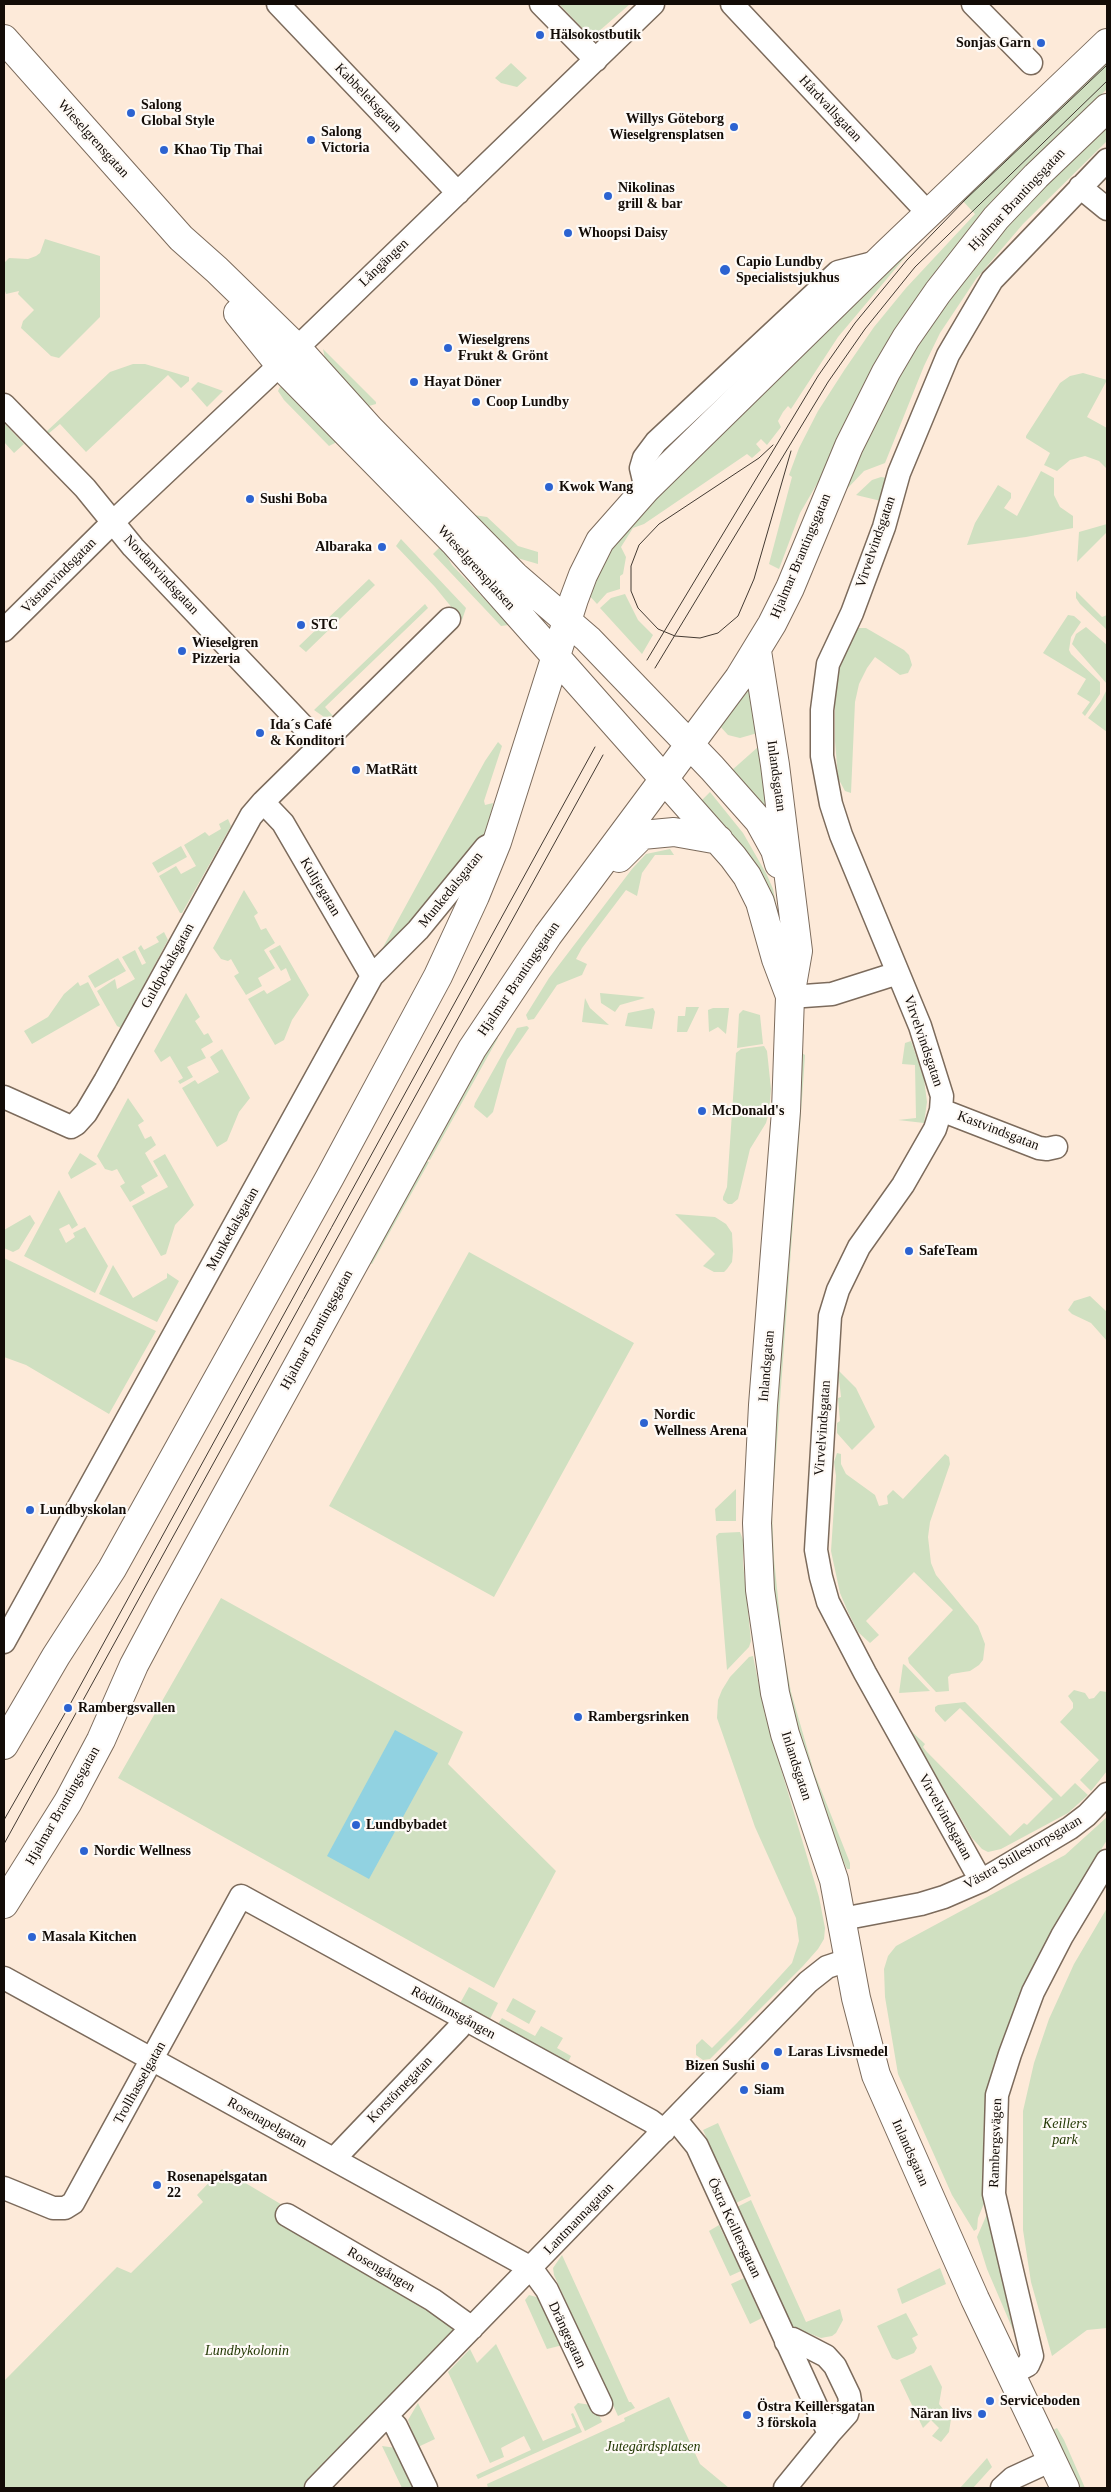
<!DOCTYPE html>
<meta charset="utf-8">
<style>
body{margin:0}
#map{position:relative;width:1111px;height:2492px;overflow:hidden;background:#fdead9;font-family:"Times New Roman",serif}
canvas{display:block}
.frame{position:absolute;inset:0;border:5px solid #130c07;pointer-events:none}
</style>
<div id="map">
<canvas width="1111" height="2492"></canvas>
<div class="frame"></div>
</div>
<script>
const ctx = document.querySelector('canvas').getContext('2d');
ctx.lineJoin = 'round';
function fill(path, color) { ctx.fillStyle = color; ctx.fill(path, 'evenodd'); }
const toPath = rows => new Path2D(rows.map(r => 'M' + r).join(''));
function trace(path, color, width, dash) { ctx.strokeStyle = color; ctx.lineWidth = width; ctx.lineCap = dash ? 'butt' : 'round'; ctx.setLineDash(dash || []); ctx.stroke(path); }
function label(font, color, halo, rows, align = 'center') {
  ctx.font = font + ' "Times New Roman",serif'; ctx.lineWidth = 4.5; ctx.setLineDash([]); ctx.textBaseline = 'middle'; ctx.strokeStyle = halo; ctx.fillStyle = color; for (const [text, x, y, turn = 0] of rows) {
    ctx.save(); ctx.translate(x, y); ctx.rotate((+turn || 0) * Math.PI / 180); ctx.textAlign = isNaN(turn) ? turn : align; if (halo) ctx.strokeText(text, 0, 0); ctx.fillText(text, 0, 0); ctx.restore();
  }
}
fill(toPath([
 [559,4,630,4,598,32,585,31],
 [1107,57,1107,89,1039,156,933,278,911,307,891,338,828,465,800,513,779,569,769,564,792,477,789,475,799,448,818,411,845,369,874,327,906,288,975,214,960,198],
 [511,63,527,78,517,87,501,83,495,78],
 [1107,127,1107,141,1023,224,976,279,940,333,924,366,885,463,864,471,845,491,856,460,908,358,935,317,1016,214],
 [922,237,838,337,791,409,788,406,783,412,778,421,781,427,767,445,761,439,756,444,761,450,752,458,747,454,644,524,633,528,621,547,626,557,623,574,620,576,620,589,607,593,597,604,587,593,601,565,632,519],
 [45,239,100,256,100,317,59,358,51,356,21,328,23,321,34,310,18,294,19,291,6,294,4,288,4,263,9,258,28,259,36,256,40,253],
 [323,349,376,402,376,404,365,407,357,393,325,359],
 [133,364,145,364,189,377,189,381,181,388,168,375,86,452,60,424,48,434,46,432,110,372],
 [1083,373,1107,380,1087,417,1107,428,1107,469,1099,461,1085,456,1070,460,1057,471,1044,465,1050,453,1026,438,1026,436,1060,383,1070,376],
 [198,382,223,391,207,407,191,389],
 [280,387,290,389,337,442,329,446,284,400,278,391],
 [4,423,24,444,14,453,4,442],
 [1041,471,1054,478,1054,495,1060,507,1073,516,1073,528,1026,537,967,545,975,523,998,485,1011,493,1011,498,1004,508,1017,516],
 [881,477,887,478,881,501,856,495,872,480],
 [474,515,487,517,518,546,538,552,538,564,514,557],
 [1107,524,1107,532,1077,562,1079,532],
 [401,539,466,608,462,620,435,587,396,546],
 [441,546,452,565,509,625,501,626,433,554],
 [369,579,375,585,306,652,299,646],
 [1076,591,1102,617,1107,615,1107,630,1080,604,1076,598],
 [625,594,638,620,653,635,642,654,600,608,611,598],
 [425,604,428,608,325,707,333,716,324,717,314,710],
 [1068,615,1074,616,1081,622,1071,637,1069,650,1071,654,1100,682,1100,694,1085,716,1082,713,1090,702,1077,694,1086,679,1043,653],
 [1086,627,1107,645,1107,684,1072,644,1076,634],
 [857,628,866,628,904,650,909,655,912,665,908,673,900,675,875,657,867,668,859,684,855,702,851,793,845,791,838,778,835,741,835,688,840,661],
 [752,687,761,732,740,738,728,735,718,724],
 [1107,689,1107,732,1088,718,1101,701],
 [498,742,502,746,484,801,485,805,493,803,488,834,440,895,381,953,381,951,485,761],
 [758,747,777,824,731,771],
 [710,792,743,833,767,875,773,889,782,933,699,803],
 [228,819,231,826,182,913,180,913,159,876,176,866,181,874,196,866,184,845,205,832,209,836,221,829,219,824],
 [181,846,187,857,158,873,152,863],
 [670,849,674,855,655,855,642,873,637,896,626,890,582,948,576,959,587,964,582,975,557,985,534,1019,528,1020,526,1015,549,978,632,869,646,854],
 [244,890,258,913,254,916,261,930,266,928,275,943,264,950,275,968,258,978,262,986,246,995,234,976,239,973,231,959,228,961,221,959,213,948],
 [164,932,168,940,121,1028,117,1026,97,991,115,979,117,989,135,979,122,957,135,950,142,965,146,963,138,948,141,945,144,950,159,942,156,937],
 [280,945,309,995,292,1020,284,1040,275,1045,248,999,264,990,267,994,291,980,286,968,281,971,269,951],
 [118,958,126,971,95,988,88,976],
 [78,982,80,986,88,982,100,1005,32,1044,24,1031,48,1017,64,994],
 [186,993,200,1017,195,1021,204,1035,208,1033,213,1042,201,1049,206,1058,187,1067,193,1077,180,1084,178,1081,183,1078,170,1056,161,1062,154,1051],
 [600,993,642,997,645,998,620,1005,615,1012,601,1003],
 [585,998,590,1008,609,1025,582,1022],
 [686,1007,699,1007,687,1032,677,1032,678,1016,685,1016],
 [653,1008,655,1012,652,1029,625,1026,628,1013],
 [713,1008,729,1008,726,1034,718,1027,709,1032,708,1010],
 [743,1010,760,1015,763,1044,737,1048,739,1014],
 [527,1026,529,1028,507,1060,493,1112,487,1118,474,1107,475,1103,517,1028],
 [494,1035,498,1038,430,1160,425,1158],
 [911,1041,924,1079,927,1102,924,1123,898,1120,916,1118,915,1065,902,1064,905,1043],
 [764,1046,767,1051,771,1089,769,1112,766,1123,750,1149,738,1199,732,1204,728,1204,723,1200,723,1197,727,1187,736,1053,741,1049],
 [222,1049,250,1098,239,1112,227,1141,217,1147,182,1088,195,1080,198,1084,219,1072,210,1057],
 [802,1053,805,1055,803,1085,772,1511,774,1559,783,1647,791,1692,814,1772,850,1863,850,1869,847,1869,845,1865,827,1821,799,1741,778,1644,768,1527],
 [128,1098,144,1121,138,1125,145,1139,151,1136,156,1145,145,1153,158,1176,141,1186,145,1193,130,1202,120,1186,125,1183,117,1169,112,1171,105,1169,97,1156],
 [80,1153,97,1164,71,1179,68,1173],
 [165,1154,194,1205,175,1225,166,1254,161,1256,132,1206,168,1187,153,1161],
 [424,1160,429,1162,372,1264,367,1262],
 [59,1190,78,1225,72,1229,69,1224,59,1229,66,1243,75,1237,73,1233,85,1227,108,1266,95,1293,24,1256],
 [675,1214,715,1217,726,1224,732,1233,733,1251,732,1262,727,1269,724,1272,714,1272,703,1266,715,1254],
 [30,1215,35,1223,19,1249,13,1252,4,1248,4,1230],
 [469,1252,634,1343,494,1597,329,1506],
 [4,1258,156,1331,109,1414,26,1365,4,1357],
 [113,1265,133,1298,167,1278,167,1273,179,1281,157,1322,99,1294],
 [1090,1296,1107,1312,1107,1341,1091,1323,1072,1314,1068,1310,1074,1301],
 [838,1370,856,1388,875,1427,852,1450,837,1433,837,1423,840,1421,838,1398,841,1397],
 [837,1453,841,1454,841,1464,846,1474,875,1495,879,1506,888,1504,887,1496,893,1490,903,1499,945,1454,949,1457,950,1464,930,1522,928,1537,931,1563,936,1575,978,1626,985,1644,983,1660,979,1665,970,1671,951,1674,948,1677,949,1691,936,1692,909,1663,908,1658,953,1610,914,1572,866,1621,879,1635,870,1643,858,1632,848,1612,840,1593,831,1551,836,1476,834,1462],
 [736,1489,736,1521,716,1521,715,1509],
 [740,1532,743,1540,743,1563,751,1641,749,1647,727,1670,716,1536,719,1533],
 [221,1598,463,1732,448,1764,556,1871,494,1988,118,1778],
 [753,1656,765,1715,819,1897,825,1928,824,1939,818,1949,803,1966,710,2059,703,2060,696,2055,696,2045,702,2039,712,2048,737,2023,792,1963,799,1941,796,1918,755,1827,717,1718,718,1700,722,1690,730,1677,749,1657],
 [903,1664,905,1665,930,1691,899,1693],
 [1074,1690,1085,1693,1089,1699,1094,1698,1100,1691,1107,1692,1107,1771,1091,1791,1080,1780,1099,1760,1060,1722,1073,1708,1073,1703,1068,1696],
 [965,1702,1061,1797,1075,1783,1088,1795,1068,1813,1001,1849,988,1852,982,1849,972,1838,910,1730,925,1744,923,1747,927,1752,1010,1836,1024,1823,1027,1825,1053,1799,960,1708,945,1722,935,1711,935,1707,938,1705],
 [1107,1817,1107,1840,1064,1909,1042,1949,1022,1990,998,2054,984,2115,983,2159,988,2194,978,2218,977,2229,974,2231,952,2195,898,2074,885,1997,884,1969,888,1956,896,1946,1065,1855],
 [1107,1908,1107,2328,1087,2330,1052,2356,1031,2282,1023,2230,1023,2111,1034,2063,1049,2019,1074,1964],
 [469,1987,498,2003,488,2023,458,2007],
 [513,1998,536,2011,529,2024,506,2011],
 [502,2018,535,2036,541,2026,563,2038,557,2048,571,2056,566,2066,496,2027],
 [718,2123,751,2196,736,2203,703,2130],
 [222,2169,289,2209,458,2328,305,2488,4,2488,4,2381,117,2267,131,2273,203,2202,197,2195],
 [751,2200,806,2322,840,2309,843,2320,836,2333,832,2336,821,2338,792,2327,737,2207],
 [987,2214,1016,2337,987,2269,977,2237],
 [719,2225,741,2271,730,2276,709,2231],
 [562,2255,629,2402,631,2402,635,2408,618,2416,554,2275,553,2268],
 [940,2268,946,2284,902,2304,897,2289],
 [744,2278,762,2318,750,2324,731,2284],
 [529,2295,540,2298,563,2345,547,2349,525,2300],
 [906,2313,918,2335,912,2338,917,2348,914,2353,897,2360,892,2358,877,2326],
 [496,2344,543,2441,576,2427,571,2414,573,2413,582,2432,478,2479,476,2475,531,2450,524,2436,501,2448,504,2457,490,2463,448,2372,470,2349,477,2363],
 [931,2365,942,2387,939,2404,951,2419,949,2432,941,2442,932,2436,939,2428,931,2420,923,2428,900,2380],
 [669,2397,700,2464,729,2488,488,2488,487,2484,625,2421,624,2418],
 [418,2403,435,2439,418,2447,408,2420],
 [578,2403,591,2405,596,2408,602,2422,585,2431,574,2407],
 [1057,2428,1064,2440,1085,2488,1079,2488,1053,2430],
 [382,2446,396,2448,414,2488,402,2488],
 [987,2458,992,2467,973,2488,960,2488]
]), '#d0e0c1');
fill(toPath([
 [395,1730,438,1753,369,1879,327,1856]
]), '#91d2e1');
const street = toPath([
 [278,4,458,193],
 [541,4,596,60],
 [732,4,928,213],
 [973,4,1031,63],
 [1080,187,1107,209],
 [4,405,85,488,133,547,320,744],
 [646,489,641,468,644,458,656,442,838,272,877,262],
 [4,630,113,522,268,376,653,4],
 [263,802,283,823,372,976],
 [790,997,832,994,898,973],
 [4,1097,71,1127,76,1124,86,1113,105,1081,251,816,263,802,449,619],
 [941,1110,1039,1148,1047,1149,1056,1147],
 [4,1642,372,976,418,930,486,847,496,842],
 [981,1881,865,1673,828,1602,821,1577,816,1550,830,1316,838,1290,859,1247,903,1185,935,1129,941,1110,942,1096,920,1026,841,835,831,804,822,756,822,710,828,664,852,613,884,527,899,473,948,355,992,280,1107,160],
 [842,1919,921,1904,944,1897,981,1881,1070,1828,1087,1815,1107,1794],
 [4,1978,531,2268,547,2290,601,2404],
 [675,2119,697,2146,829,2434,785,2488],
 [334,2159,459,2028,463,2018],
 [4,2188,53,2208,65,2208,73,2203,241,1896,651,2121,664,2131],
 [287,2215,433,2300,472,2328],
 [786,2342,793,2339,826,2356,835,2366,849,2395,850,2401,847,2414,829,2434],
 [1011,2374,1028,2365,1032,2356,994,2194,997,2095,1010,2054,1033,1992,1062,1936,1107,1861],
 [387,2417,396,2426,426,2488],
 [316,2488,808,1982,827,1967,848,1960],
 [1002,2488,1013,2478,1052,2460]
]);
const secondary = toPath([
 [4,39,181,238,217,270,297,348,370,429,515,576,588,639,712,768,759,821,775,850,779,864],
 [238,313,280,365,455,543,733,857,747,876,760,902,776,959,790,996],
 [757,651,775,765,798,951,790,997,786,1111,763,1405,757,1523,760,1590,775,1693,785,1734,834,1880,856,1998,876,2075,975,2299,1065,2488],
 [619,858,642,835,674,832,719,840],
 [4,1745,56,1656,112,1569,330,1177,438,976,475,896,497,842,574,599,583,575,600,541,646,489,886,254,1107,43],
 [4,1904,68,1802,101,1740,134,1665,167,1603,472,1049,548,935,739,678,772,624,790,588,849,446,886,372,906,338,938,292,996,218,1036,176,1107,108]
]);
trace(street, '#7c6b5c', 25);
trace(secondary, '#7c6b5c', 30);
trace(street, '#fff', 22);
trace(secondary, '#fff', 28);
trace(toPath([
 [773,445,759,458,659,524,639,545,631,566,631,591,638,608,658,629,675,636,700,638,718,633,738,616,754,579,791,451],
 [647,660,818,376,855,323,907,260,966,199,1107,65],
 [655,668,828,382,865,329,915,267,1107,81],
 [4,1820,68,1708,595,747],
 [4,1844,603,755]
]), '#433a32', 1);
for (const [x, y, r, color] of [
 [540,35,5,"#2c63d1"],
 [1041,43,5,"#2c63d1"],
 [131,113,5,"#2c63d1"],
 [734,127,5,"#2c63d1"],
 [311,140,5,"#2c63d1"],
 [164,150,5,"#2c63d1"],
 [608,196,5,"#2c63d1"],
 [568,233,5,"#2c63d1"],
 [725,270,6,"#2c63d1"],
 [448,348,5,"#2c63d1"],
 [414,382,5,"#2c63d1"],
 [476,402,5,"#2c63d1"],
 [549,487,5,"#2c63d1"],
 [250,499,5,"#2c63d1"],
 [382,547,5,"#2c63d1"],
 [301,625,5,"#2c63d1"],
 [182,651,5,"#2c63d1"],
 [260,733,5,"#2c63d1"],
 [356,770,5,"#2c63d1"],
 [702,1111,5,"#2c63d1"],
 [909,1251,5,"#2c63d1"],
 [644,1423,5,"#2c63d1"],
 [30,1510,5,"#2c63d1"],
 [68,1708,5,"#2c63d1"],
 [578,1717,5,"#2c63d1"],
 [356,1825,5,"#2c63d1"],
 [84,1851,5,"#2c63d1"],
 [32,1937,5,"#2c63d1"],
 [778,2052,5,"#2c63d1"],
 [765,2066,5,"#2c63d1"],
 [744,2090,5,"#2c63d1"],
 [157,2185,5,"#2c63d1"],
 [990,2401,5,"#2c63d1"],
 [982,2414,5,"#2c63d1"],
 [747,2415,5,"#2c63d1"]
]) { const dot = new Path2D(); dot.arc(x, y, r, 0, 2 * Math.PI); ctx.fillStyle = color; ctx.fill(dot); trace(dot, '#fefaf6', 2); }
label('bold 14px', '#130c07', '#fefaf6', [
 ["Hälsokostbutik",550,35],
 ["Sonjas Garn",1031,43,"right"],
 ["Salong",141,105],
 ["Global Style",141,121],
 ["Willys Göteborg",724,119,"right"],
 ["Wieselgrensplatsen",724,135,"right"],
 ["Salong",321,132],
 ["Victoria",321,148],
 ["Khao Tip Thai",174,150],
 ["Nikolinas",618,188],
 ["grill & bar",618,204],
 ["Whoopsi Daisy",578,233],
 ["Capio Lundby",736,262],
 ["Specialistsjukhus",736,278],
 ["Wieselgrens",458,340],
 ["Frukt & Grönt",458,356],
 ["Hayat Döner",424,382],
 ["Coop Lundby",486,402],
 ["Kwok Wang",559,487],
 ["Sushi Boba",260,499],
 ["Albaraka",372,547,"right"],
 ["STC",311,625],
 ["Wieselgren",192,643],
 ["Pizzeria",192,659],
 ["Ida´s Café",270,725],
 ["& Konditori",270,741],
 ["MatRätt",366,770],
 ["McDonald's",712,1111],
 ["SafeTeam",919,1251],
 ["Nordic",654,1415],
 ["Wellness Arena",654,1431],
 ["Lundbyskolan",40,1510],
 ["Rambergsvallen",78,1708],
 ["Rambergsrinken",588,1717],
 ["Lundbybadet",366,1825],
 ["Nordic Wellness",94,1851],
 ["Masala Kitchen",42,1937],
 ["Laras Livsmedel",788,2052],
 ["Bizen Sushi",755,2066,"right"],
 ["Siam",754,2090],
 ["Rosenapelsgatan",167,2177],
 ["22",167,2193],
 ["Serviceboden",1000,2401],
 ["Östra Keillersgatan",757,2407],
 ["3 förskola",757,2423],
 ["Näran livs",972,2414,"right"]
], 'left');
label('14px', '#130c07', '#fefaf6', [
 ["Kabbeleksgatan",368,98,46],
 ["Hårdvallsgatan",830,109,47],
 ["Wieselgrensgatan",93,139,48],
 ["Hjalmar Brantingsgatan",1017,200,-47],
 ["Långängen",384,263,-44],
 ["Virvelvindsgatan",876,542,-71],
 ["Hjalmar Brantingsgatan",801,556,-67],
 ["Wieselgrensplatsen",476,568,48],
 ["Nordanvindsgatan",161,575,47],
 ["Västanvindsgatan",59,576,-45],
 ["Inlandsgatan",776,776,82],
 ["Kultjegatan",320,887,59],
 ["Munkedalsgatan",451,890,-51],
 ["Guldpokalsgatan",168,966,-61],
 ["Hjalmar Brantingsgatan",519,979,-56],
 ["Virvelvindsgatan",923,1041,71],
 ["Kastvindsgatan",998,1131,21],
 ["Munkedalsgatan",233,1229,-61],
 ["Hjalmar Brantingsgatan",317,1330,-61],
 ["Inlandsgatan",767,1366,-85],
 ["Virvelvindsgatan",823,1428,-86],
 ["Inlandsgatan",796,1766,72],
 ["Hjalmar Brantingsgatan",63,1806,-60],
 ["Virvelvindsgatan",945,1817,61],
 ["Västra Stillestorpsgatan",1023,1853,-30],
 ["Rödlönnsgången",453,2013,29],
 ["Trollhasselgatan",140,2083,-61],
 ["Korstörnegatan",400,2090,-46],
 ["Rosenapelgatan",267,2123,29],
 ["Rambergsvägen",996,2143,-88],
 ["Inlandsgatan",910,2153,66],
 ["Lantmannagatan",579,2219,-46],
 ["Östra Keillersgatan",734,2228,65],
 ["Rosengången",381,2270,30],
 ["Drängegatan",567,2335,65]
]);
label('italic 14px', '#233804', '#fefaf6', [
 ["Keillers",1065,2124],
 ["park",1065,2140],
 ["Lundbykolonin",247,2351],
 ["Jutegårdsplatsen",653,2447]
]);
</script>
